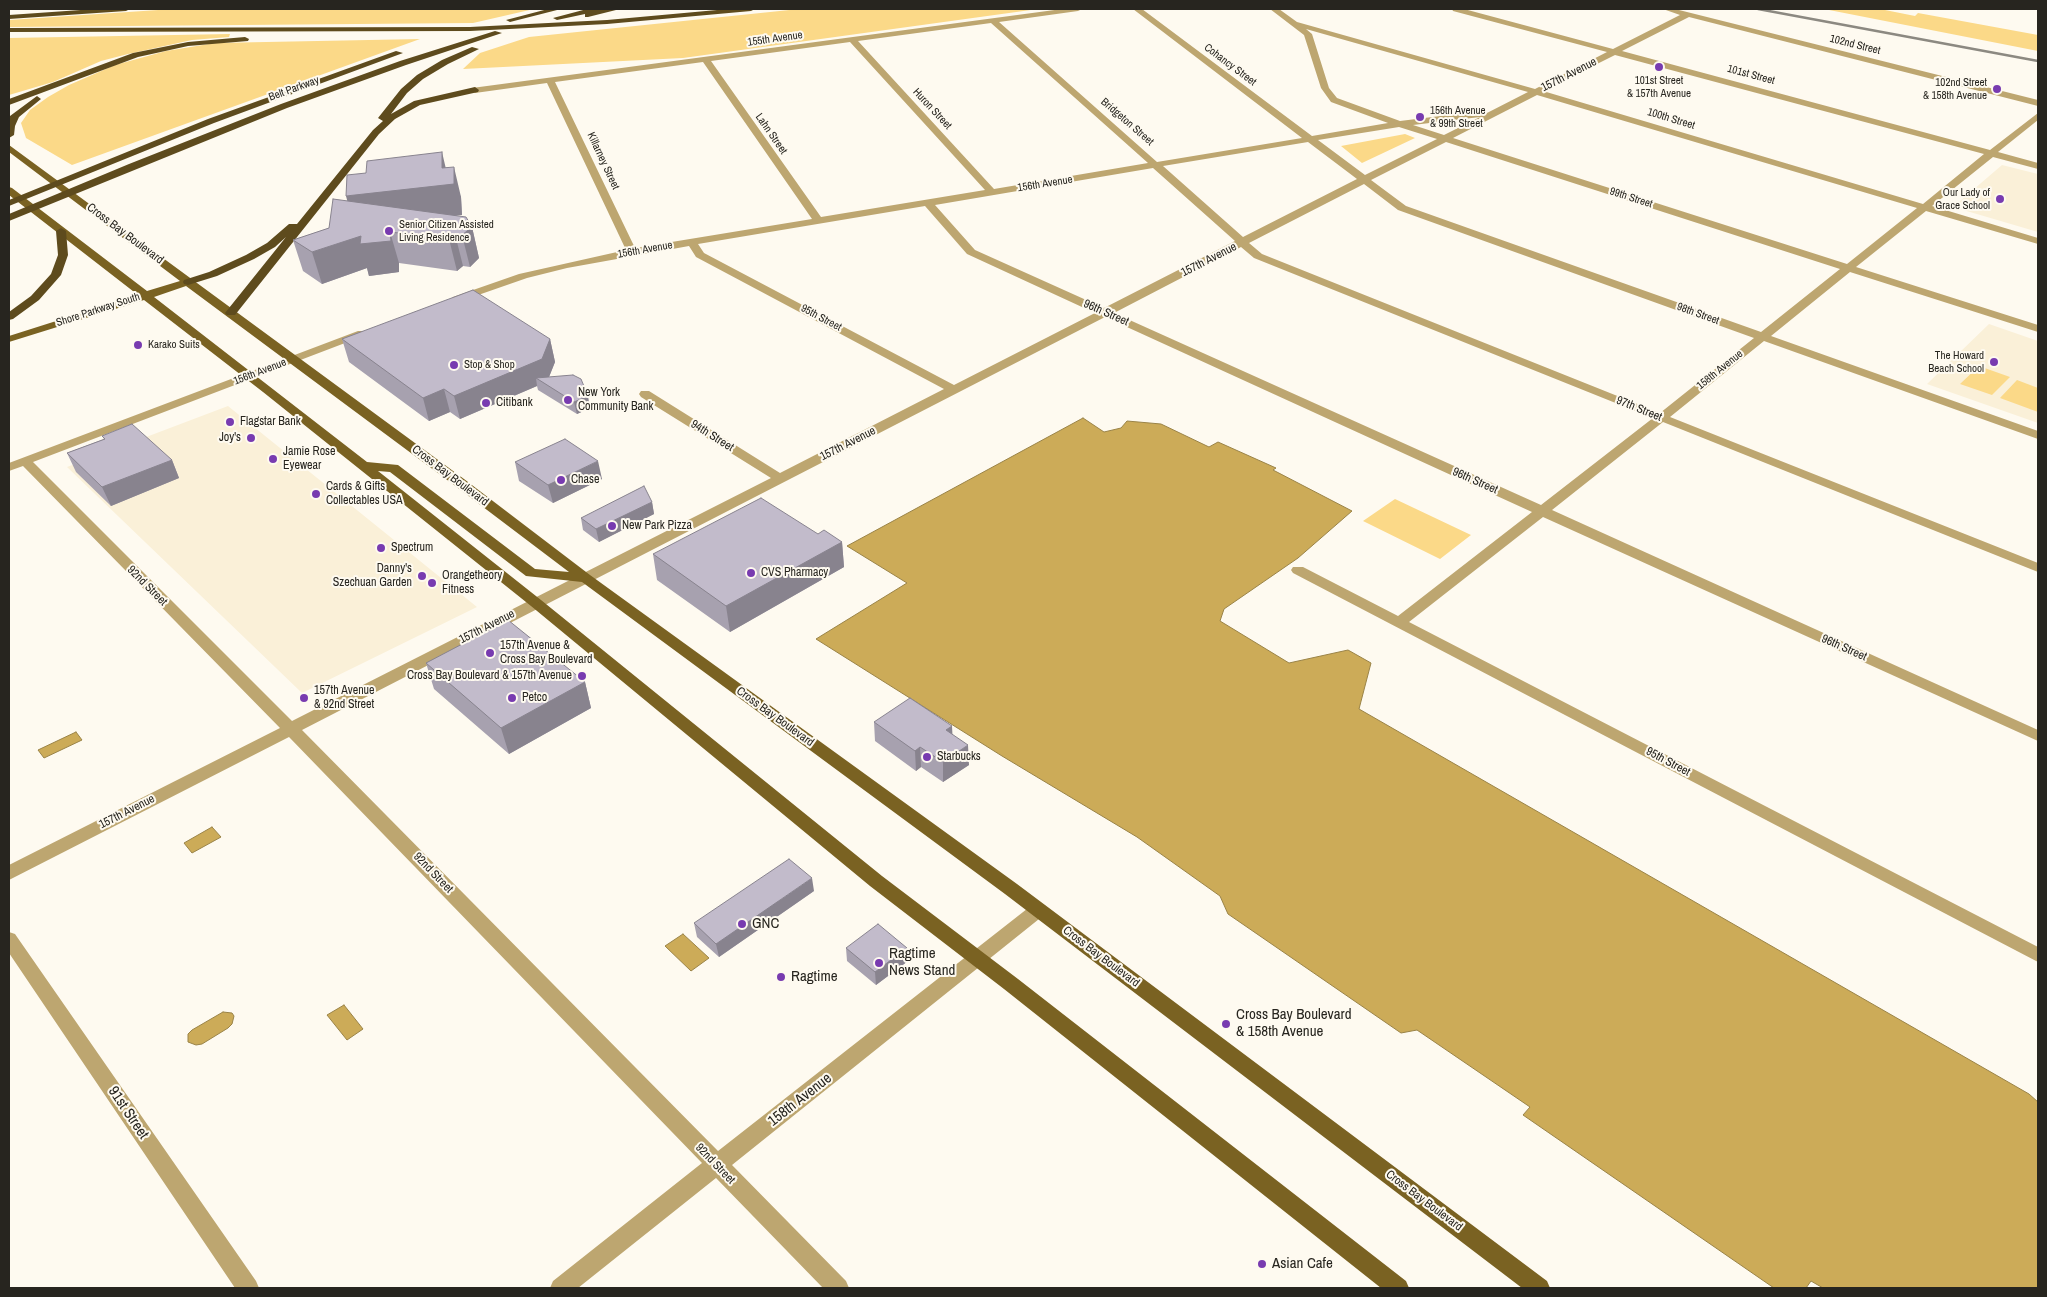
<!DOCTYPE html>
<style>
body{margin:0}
#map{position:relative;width:2047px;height:1297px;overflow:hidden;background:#fefaf0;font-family:"Archivo Narrow",sans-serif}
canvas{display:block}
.frame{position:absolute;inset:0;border:10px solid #27251f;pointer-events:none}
</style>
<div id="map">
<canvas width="2047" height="1297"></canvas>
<div class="frame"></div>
</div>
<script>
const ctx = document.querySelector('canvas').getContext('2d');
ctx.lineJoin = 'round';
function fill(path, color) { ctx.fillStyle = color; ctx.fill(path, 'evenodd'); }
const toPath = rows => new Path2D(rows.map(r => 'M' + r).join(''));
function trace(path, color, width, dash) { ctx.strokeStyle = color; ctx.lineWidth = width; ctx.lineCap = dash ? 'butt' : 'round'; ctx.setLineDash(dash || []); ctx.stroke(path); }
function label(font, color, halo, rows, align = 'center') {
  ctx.font = font + ' "Archivo Narrow",sans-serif'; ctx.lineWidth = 4; ctx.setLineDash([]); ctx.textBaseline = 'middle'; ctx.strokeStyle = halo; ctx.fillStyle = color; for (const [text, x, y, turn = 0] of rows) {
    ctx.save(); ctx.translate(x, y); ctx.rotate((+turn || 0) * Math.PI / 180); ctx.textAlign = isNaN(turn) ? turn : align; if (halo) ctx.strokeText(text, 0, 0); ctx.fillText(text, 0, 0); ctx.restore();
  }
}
fill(toPath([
 [2002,165,2038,174,2038,232,1953,207],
 [1989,324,2038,341,2038,423,1927,384],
 [228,406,477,607,302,693,67,467]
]), '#faf0d8');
fill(toPath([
 [173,9,534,9,473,23,9,27,9,20],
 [799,9,1038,9,683,58,463,69,480,53,529,37],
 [1824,9,1880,9,1915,16,1918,13,2038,35,2038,51],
 [230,34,229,37,192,40,128,54,101,61,53,82,9,95,9,38],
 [420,39,72,165,26,138,21,123,30,110,48,97,69,85,115,65,166,51,215,43],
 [1405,134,1415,138,1362,163,1341,146],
 [1979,366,2010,377,1992,395,1960,384],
 [2017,380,2038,388,2038,412,2000,398],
 [1395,499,1471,535,1440,559,1363,521]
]), '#fbd988');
const water = toPath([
 [1083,418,1104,432,1121,428,1127,421,1161,424,1209,447,1218,442,1276,468,1273,470,1352,511,1298,558,1224,609,1220,621,1289,663,1348,650,1371,663,1359,709,2029,1094,2038,1102,2038,1288,1823,1288,1811,1281,1806,1288,1774,1288,1523,1115,1530,1107,1417,1030,1401,1033,1228,914,1220,896,1137,837,1002,756,816,639,907,583,847,546,1083,418],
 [76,732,82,740,44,758,38,750,76,732],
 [212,827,221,837,192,853,184,843,212,827],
 [683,934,709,958,691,971,665,946,683,934],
 [344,1005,363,1029,347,1040,327,1015,344,1005],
 [223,1012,232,1013,234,1016,232,1024,228,1028,202,1044,196,1045,188,1042,188,1034,192,1030,223,1012]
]);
fill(water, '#ccab58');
trace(water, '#9a8347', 1);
fill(toPath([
 [1062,9,1082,9,1078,11,999,22,1157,162,1302,138,1133,9,1142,9,1312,136,1388,123,1331,102,1321,88,1304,35,1270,9,1279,9,1297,22,1535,89,1607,52,1453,11,1452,9,1464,9,1613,49,1680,15,1663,9,1675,9,2038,100,2038,106,1689,17,1622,51,1990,150,2038,113,2038,120,1998,152,2038,163,2038,169,1993,157,1932,206,2038,238,2038,244,1926,211,1856,267,2038,325,2038,332,1850,272,1771,336,2038,431,2038,439,1764,341,1670,417,2038,563,2038,572,1663,422,1552,510,2038,730,2038,741,1543,517,1409,622,2038,947,2038,962,1293,573,1291,570,1293,567,1303,567,1398,616,1532,512,1105,317,302,730,718,1151,1032,905,1038,903,1044,905,1047,910,1044,915,732,1165,846,1281,849,1288,823,1288,716,1178,578,1288,550,1288,553,1281,702,1163,289,737,9,880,9,865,280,728,23,466,9,471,9,463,358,331,366,331,368,333,366,335,33,462,292,721,771,478,641,397,639,394,641,391,649,391,780,473,944,389,696,257,689,246,567,268,527,278,461,301,453,301,451,299,453,297,519,274,626,250,547,83,475,93,471,90,472,88,1062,9],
 [991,23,1148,163,994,189,858,41,991,23],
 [1306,29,1528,92,1485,114,1481,111,1400,121,1337,98,1329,88,1312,34,1306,29],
 [850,42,985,190,821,217,711,61,850,42],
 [1615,55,1984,154,1923,204,1543,91,1615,55],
 [703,62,812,219,635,248,555,82,703,62],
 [1537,95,1917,208,1847,264,1453,138,1537,95],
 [1480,117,1444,135,1413,125,1480,117],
 [1399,127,1437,139,1365,175,1318,140,1399,127],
 [1308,142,1357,179,1243,237,1163,166,1308,142],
 [1446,142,1840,269,1761,332,1406,206,1371,180,1446,142],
 [1153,168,1235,241,1104,308,975,250,935,205,1153,168],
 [1364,184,1398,210,1754,338,1660,413,1262,254,1249,243,1364,184],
 [925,206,967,254,1095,313,954,385,704,253,698,244,925,206],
 [1241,247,1254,258,1653,418,1541,505,1114,313,1241,247],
 [9,932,15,934,256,1281,259,1288,235,1288,9,953,9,932]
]), '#bda670');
fill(toPath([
 [9,145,464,479,590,575,1017,884,1547,1281,1550,1288,1522,1288,1005,894,582,582,526,576,390,472,378,471,541,600,882,876,1018,979,1406,1281,1409,1288,1381,1288,1004,989,870,886,531,606,263,392,144,300,9,342,9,336,138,295,9,195,9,187,12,188,147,291,180,281,9,152,9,145],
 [186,286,454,485,569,572,535,569,398,465,367,462,154,297,186,286]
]), '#7a6222');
fill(toPath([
 [95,9,130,9,126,11,9,19,9,15,95,9],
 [548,9,561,9,510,22,506,20,548,9],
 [587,9,620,9,588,17,585,17,585,14,557,20,553,18,587,9],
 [728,9,755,9,751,11,607,24,470,31,9,32,9,28,470,27,607,20,728,9],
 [495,31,502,33,406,65,287,108,9,221,9,214,129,164,281,104,400,61,495,31],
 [245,37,249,39,248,41,188,46,138,57,9,105,9,99,133,53,188,42,245,37],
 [472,47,479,49,448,64,423,79,407,93,391,114,414,101,475,87,479,90,478,92,420,105,395,119,379,134,235,315,227,315,225,313,286,237,275,247,254,259,217,276,188,285,184,284,183,282,184,280,209,272,246,255,267,243,289,224,297,224,373,130,383,121,378,118,401,89,417,75,442,60,472,47],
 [396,51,403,53,214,123,9,206,9,200,208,119,396,51],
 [37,96,41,99,19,117,15,126,14,135,9,138,10,116,37,96],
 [61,228,66,231,68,255,61,275,39,300,13,319,9,320,9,312,31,296,51,274,58,255,56,231,61,228]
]), '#5e4b1d');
trace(toPath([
 [1758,9,2038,61]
]), '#8c8981', 2.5);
fill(toPath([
 [446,168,461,197,462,215,456,215,472,227,479,258,470,267,463,266,457,271,399,263,399,272,369,276,367,268,322,284,303,271,293,240,329,228,347,201],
 [342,339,550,339,555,362,549,377,590,408,577,414,538,390,537,386,460,419,450,412,429,421,349,362],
 [102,436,172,460,179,478,111,506,76,472,67,453,104,439],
 [515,462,602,479,553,503,519,481],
 [652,502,654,514,599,542,583,530,581,518],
 [818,534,842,542,844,567,730,632,657,580,653,554],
 [426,663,585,682,591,708,509,754,434,689],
 [874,722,952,726,952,734,969,765,943,782,921,767,916,771,875,741],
 [814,891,719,957,697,937,694,923],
 [846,948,908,961,876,985,847,961]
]), '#a7a1af');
fill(toPath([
 [442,152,449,182,454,167,461,197,462,215,354,227,346,196,442,168],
 [472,227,479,258,470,267,462,235],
 [390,232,399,263,399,272,369,276,367,268,322,284,312,252,361,236],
 [455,234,463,266,457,271,449,239],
 [550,339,555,362,547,382,536,378,537,386,460,419,454,396],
 [444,389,450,412,429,421,423,398],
 [588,396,590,408,577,414,574,402],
 [172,460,179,478,111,506,102,487],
 [598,461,602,479,553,503,548,485],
 [652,502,654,514,599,542,596,529],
 [842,542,844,567,730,632,726,606],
 [585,682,591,708,509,754,501,728],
 [952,726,953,745,946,730],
 [968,745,969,765,943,782,943,762],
 [920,747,921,767,916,771,915,751],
 [812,878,814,891,719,957,716,944],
 [907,948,908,961,876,985,875,972]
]), '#88838e');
const building = toPath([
 [442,152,442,168,454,167,454,184,346,196,347,175,366,173,367,161,442,152],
 [333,199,466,217,472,227,462,235,455,234,449,239,390,232,391,241,360,244,361,236,312,252,293,240,329,228,333,199],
 [473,290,550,339,542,359,454,396,444,389,423,398,342,339,473,290],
 [573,375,581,379,588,396,574,402,536,378,573,375],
 [132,424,172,460,102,487,67,453,105,439,102,436,132,424],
 [565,439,598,461,548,485,515,462,565,439],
 [644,486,652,502,596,529,581,518,644,486],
 [761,498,818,534,824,530,842,542,726,606,653,554,761,498],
 [508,620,585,682,501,728,426,663,508,620],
 [910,698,952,726,946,730,968,745,943,762,920,747,915,751,874,722,910,698],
 [789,859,812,878,716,944,694,923,789,859],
 [878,924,907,948,875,972,846,948,878,924]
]);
fill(building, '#c2bbcb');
trace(building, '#88838e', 1);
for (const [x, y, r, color] of [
 [1659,67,5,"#783bb0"],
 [1997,89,5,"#783bb0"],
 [1420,117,5,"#783bb0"],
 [2000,199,5,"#783bb0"],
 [389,231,5,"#783bb0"],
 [138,345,5,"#783bb0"],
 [1994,362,5,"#783bb0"],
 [454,365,5,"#783bb0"],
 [568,400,5,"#783bb0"],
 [486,403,5,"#783bb0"],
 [230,422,5,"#783bb0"],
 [251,438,5,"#783bb0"],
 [273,459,5,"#783bb0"],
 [561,480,5,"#783bb0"],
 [316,494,5,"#783bb0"],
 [612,526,5,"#783bb0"],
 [381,548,5,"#783bb0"],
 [751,573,5,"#783bb0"],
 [422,576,5,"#783bb0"],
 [432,583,5,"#783bb0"],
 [490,653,5,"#783bb0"],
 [582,676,5,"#783bb0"],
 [304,698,5,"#783bb0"],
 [512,698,5,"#783bb0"],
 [927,757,5,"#783bb0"],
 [742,924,5,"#783bb0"],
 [879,963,5,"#783bb0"],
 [781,977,5,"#783bb0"],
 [1226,1024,5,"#783bb0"],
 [1262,1264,5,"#783bb0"]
]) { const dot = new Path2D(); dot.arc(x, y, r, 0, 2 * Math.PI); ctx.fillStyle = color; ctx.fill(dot); trace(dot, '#fefaf0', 2); }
label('11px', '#27251f', '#fefaf0', [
 ["155th Avenue",775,39,-8],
 ["102nd Street",1855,45,14],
 ["Cohancy Street",1230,65,37],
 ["101st Street",1751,75,15],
 ["Belt Parkway",294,89,-20],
 ["Huron Street",932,109,47],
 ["100th Street",1671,119,17],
 ["Bridgeton Street",1127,122,41],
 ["Lahn Street",771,134,55],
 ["Killarney Street",603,161,65],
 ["156th Avenue",1045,184,-9],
 ["99th Street",1631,198,18],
 ["156th Avenue",645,250,-10],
 ["Shore Parkway South",98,310,-18],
 ["98th Street",1698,314,20],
 ["95th Street",821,318,28],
 ["158th Avenue",1720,370,-39],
 ["156th Avenue",260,372,-21]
]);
label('11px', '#27251f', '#fefaf0', [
 ["101st Street",1659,81,"center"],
 ["& 157th Avenue",1659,94,"center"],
 ["102nd Street",1987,83,"right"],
 ["& 158th Avenue",1987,96,"right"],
 ["156th Avenue",1430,111],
 ["& 99th Street",1430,124],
 ["Our Lady of",1990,193,"right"],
 ["Grace School",1990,206,"right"],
 ["Senior Citizen Assisted",399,225],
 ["Living Residence",399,238],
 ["Karako Suits",148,345],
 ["The Howard",1984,356,"right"],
 ["Beach School",1984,369,"right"],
 ["Stop & Shop",464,365]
], 'left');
label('12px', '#27251f', '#fefaf0', [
 ["157th Avenue",1569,75,-27],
 ["Cross Bay Boulevard",125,234,37],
 ["157th Avenue",1209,260,-27],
 ["96th Street",1106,313,24],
 ["97th Street",1639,409,22],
 ["94th Street",712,436,32],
 ["157th Avenue",848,444,-27],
 ["Cross Bay Boulevard",450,476,37],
 ["96th Street",1475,481,24],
 ["92nd Street",147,586,45],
 ["157th Avenue",487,627,-27],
 ["96th Street",1844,648,24],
 ["Cross Bay Boulevard",775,717,36],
 ["95th Street",1668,762,28],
 ["157th Avenue",127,812,-27],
 ["92nd Street",433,873,46],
 ["Cross Bay Boulevard",1101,957,37],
 ["92nd Street",715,1164,46],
 ["Cross Bay Boulevard",1424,1201,37]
]);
label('12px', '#27251f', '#fefaf0', [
 ["New York",578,393],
 ["Community Bank",578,407],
 ["Citibank",496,403],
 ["Flagstar Bank",240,422],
 ["Joy's",241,438,"right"],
 ["Jamie Rose",283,452],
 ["Eyewear",283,466],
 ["Chase",571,480],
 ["Cards & Gifts",326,487],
 ["Collectables USA",326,501],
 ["New Park Pizza",622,526],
 ["Spectrum",391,548],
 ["Danny's",412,569,"right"],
 ["Szechuan Garden",412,583,"right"],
 ["CVS Pharmacy",761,573],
 ["Orangetheory",442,576],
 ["Fitness",442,590],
 ["157th Avenue &",500,646],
 ["Cross Bay Boulevard",500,660],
 ["Cross Bay Boulevard & 157th Avenue",572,676,"right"],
 ["157th Avenue",314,691],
 ["& 92nd Street",314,705],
 ["Petco",522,698],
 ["Starbucks",937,757]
], 'left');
label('15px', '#27251f', '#fefaf0', [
 ["GNC",752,924],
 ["Ragtime",889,954],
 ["News Stand",889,971],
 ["Ragtime",791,977],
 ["Cross Bay Boulevard",1236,1015],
 ["& 158th Avenue",1236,1032],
 ["Asian Cafe",1272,1264]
], 'left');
label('15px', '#27251f', '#fefaf0', [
 ["158th Avenue",800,1100,-38],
 ["91st Street",128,1113,56]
]);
</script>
